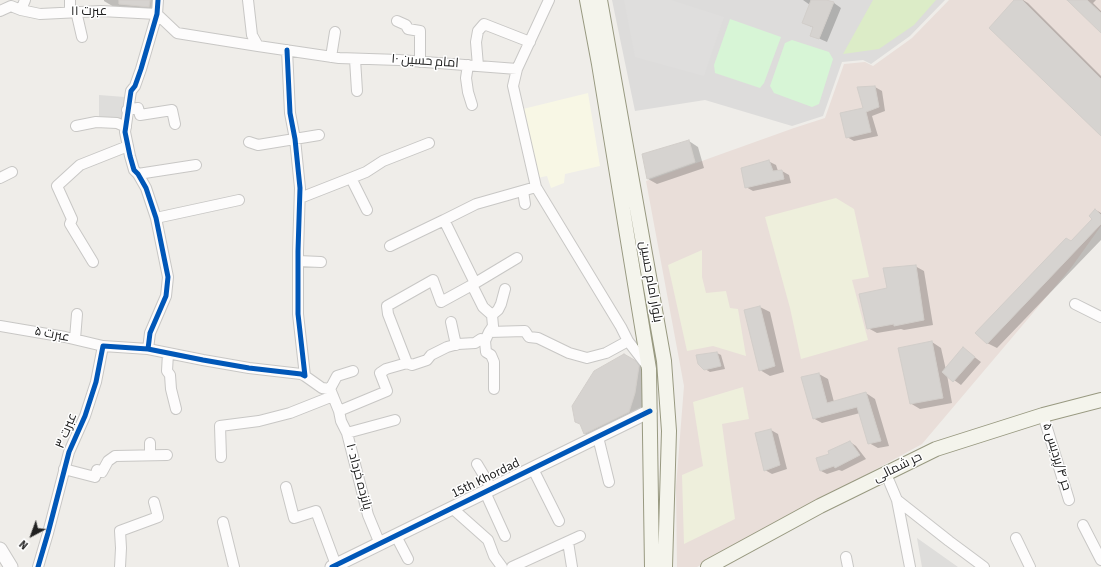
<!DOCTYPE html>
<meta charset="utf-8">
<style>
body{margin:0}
#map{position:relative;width:1101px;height:567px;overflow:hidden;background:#efede9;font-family:"Source Sans 3",sans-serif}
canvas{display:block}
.north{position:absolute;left:12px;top:515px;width:40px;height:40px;-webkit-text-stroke:3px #fff;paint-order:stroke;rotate:221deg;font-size:11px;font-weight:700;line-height:16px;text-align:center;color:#212121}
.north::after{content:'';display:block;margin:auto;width:14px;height:18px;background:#212121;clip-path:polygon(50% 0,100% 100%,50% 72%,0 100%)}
</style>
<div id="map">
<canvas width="1101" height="567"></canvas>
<div class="north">N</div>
</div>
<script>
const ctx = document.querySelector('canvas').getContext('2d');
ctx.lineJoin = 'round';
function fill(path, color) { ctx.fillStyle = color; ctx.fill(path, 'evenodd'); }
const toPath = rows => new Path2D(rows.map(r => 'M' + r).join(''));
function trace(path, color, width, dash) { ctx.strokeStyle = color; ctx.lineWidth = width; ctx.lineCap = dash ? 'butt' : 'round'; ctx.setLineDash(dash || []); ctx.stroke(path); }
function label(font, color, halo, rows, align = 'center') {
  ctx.font = font + ' "Source Sans 3",Cairo,sans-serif'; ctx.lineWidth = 3; ctx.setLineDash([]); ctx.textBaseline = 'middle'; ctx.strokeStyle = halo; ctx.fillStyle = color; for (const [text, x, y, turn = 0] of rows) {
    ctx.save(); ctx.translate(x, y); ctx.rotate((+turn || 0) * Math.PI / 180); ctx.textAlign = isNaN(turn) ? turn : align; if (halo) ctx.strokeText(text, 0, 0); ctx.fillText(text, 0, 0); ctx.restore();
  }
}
fill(toPath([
 [99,95,125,97,121,120,99,118],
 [917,538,958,567,922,567]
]), '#dedddb');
fill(toPath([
 [588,93,600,166,565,174,564,183,551,188,547,176,537,178,523,109]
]), '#f8f7e5');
fill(toPath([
 [612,0,945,0,910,36,871,64,863,60,842,62,823,116,792,126,705,100,635,111]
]), '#dddcdb');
fill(toPath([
 [949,0,1101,0,1101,226,1071,268,922,444,697,567,677,567,676,487,684,386,646,181,794,128,825,118,844,64,865,62,873,66,912,38]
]), '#e9ded9');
fill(toPath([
 [836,198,854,209,869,277,852,280,868,340,801,359,790,308,765,217],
 [702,250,702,277,706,293,726,291,730,308,738,309,746,356,713,346,687,351,668,265],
 [743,387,749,419,722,424,735,519,684,544,682,475,703,466,693,402]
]), '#eeefdc');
fill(toPath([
 [873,0,936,0,914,25,879,49,843,54]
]), '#dcecc7');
fill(toPath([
 [730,19,781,37,764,83,760,88,715,73,714,65],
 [792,40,829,52,833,59,819,104,812,107,774,93,770,86,785,43]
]), '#d7f5d6');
fill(toPath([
 [624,0,671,0,724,17,704,76,635,57]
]), '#dfdedd');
fill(toPath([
 [104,0,160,0,158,12,114,7,104,1],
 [803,0,822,0,834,3,841,8,827,42,811,35,814,28,803,23,810,5],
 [1016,0,1023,0,1028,3,1101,76,1101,135],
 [1069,0,1096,0,1093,3,1101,11,1101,31],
 [875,87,882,91,885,111,872,116,878,136,854,141,847,137,864,109],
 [689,141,698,147,704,168,657,184,648,179,643,154],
 [768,161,776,165,778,171,782,171,789,175,791,183,753,191,746,187],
 [1096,210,1101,213,1101,240,997,348,987,343,1071,242,1093,220],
 [915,266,924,271,933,325,904,330,901,329,877,333,868,328,888,289],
 [760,307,770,312,784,372,770,376,760,370,745,310],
 [932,342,941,348,946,370,964,349,981,362,961,385,947,375,952,403,920,409,910,403],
 [717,353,721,355,725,369,710,372,705,369],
 [634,361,645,368,644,399,639,418,595,439,585,434,581,424],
 [819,374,828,379,834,402,866,393,875,399,889,446,878,448,869,443,860,413,822,423,813,418],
 [771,430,778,434,787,469,772,474,765,470],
 [850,442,856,446,866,459,842,471,839,470,827,474,821,471,830,454]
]), '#0003');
const building = toPath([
 [119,0,150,0,149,7,119,4,119,0],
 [811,0,826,0,834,2,819,39,810,36,813,27,802,23,811,0],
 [1014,0,1022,0,1101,79,1101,136,989,28,1014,0],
 [1067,0,1087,0,1101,13,1101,33,1067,0],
 [875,86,879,107,866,112,871,132,846,138,840,113,863,108,857,87,875,86],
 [689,140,695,162,647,179,642,154,689,140],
 [769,160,773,171,782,170,784,179,745,188,741,168,769,160],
 [1095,209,1101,215,1101,224,987,344,975,333,1066,238,1071,241,1092,219,1089,216,1095,209],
 [916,265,924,320,894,326,894,324,867,329,859,294,887,288,883,268,916,265],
 [760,306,775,366,759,371,744,310,760,306],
 [932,341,943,398,910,404,898,348,932,341],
 [963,347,975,357,953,382,942,372,963,347],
 [717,352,721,366,704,370,698,364,696,355,717,352],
 [624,354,636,361,639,366,635,393,629,412,584,434,580,424,575,422,572,406,594,371,624,354],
 [819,373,827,403,866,392,881,441,868,444,857,407,813,419,801,377,819,373],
 [771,429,780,465,764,471,755,433,771,429],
 [850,441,860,455,835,468,834,466,820,471,816,458,829,454,828,451,850,441]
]);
fill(building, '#d6d3d0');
trace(building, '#d2ceca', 1);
const minor = toPath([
 [21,10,25,0],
 [0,11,11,6,21,10,40,14,101,11,157,14],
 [70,11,70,0],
 [76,11,82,37],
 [157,14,177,33,258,46,252,35,248,0],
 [397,21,406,25,408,29,420,31,420,62],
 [258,46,339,58,399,60,517,69,549,0],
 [331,57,335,32],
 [355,59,357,91],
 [468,65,466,78,468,92,472,105],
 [478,66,476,42,478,31,484,24,530,42],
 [517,69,513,86,536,187,621,327,628,341,648,367],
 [127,110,138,108,140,115,172,110,175,124],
 [76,126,96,122,117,123,126,127],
 [249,142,258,145,319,135],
 [138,174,196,165],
 [0,178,12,172],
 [351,178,367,210],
 [523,191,525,204],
 [300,198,351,178,366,172,383,161,429,143],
 [156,218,239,200],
 [444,220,476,204,536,187],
 [390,246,444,220,475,283],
 [298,261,321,262],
 [93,262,70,224,72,219,57,186,80,165,128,146],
 [472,285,517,258],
 [1075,304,1101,317],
 [492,315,498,310,501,304,505,289],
 [451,322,456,345],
 [0,326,65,337,103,346],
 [75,339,77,314],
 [485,341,481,339,475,343,458,344,447,347,431,355,427,360,412,365,407,363,388,314,387,306,433,280,441,302,472,285,483,307,492,315,493,326,489,332],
 [148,349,150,333,166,296,168,277,156,218,146,188,138,174,134,170,130,156,125,132,131,91,135,86,141,69,157,14,158,0],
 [168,353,167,371,170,375,171,389,176,409],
 [353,371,337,376,330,389,339,411,387,391,380,373,386,369,407,363],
 [305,376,322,388,330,389],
 [494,389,494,362,491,355,486,352,485,341,489,332,525,331,529,337,538,338,569,353,587,358,606,353,628,341],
 [339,411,341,421,347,433,368,515,380,544],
 [1043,415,1069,500],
 [347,433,395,420],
 [598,437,609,482],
 [150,455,150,443],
 [221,457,220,426,259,421,290,413,333,396],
 [477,464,492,489],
 [64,469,95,477,97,470,102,472,108,461,115,456,167,455],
 [533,469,559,521],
 [886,474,897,500,910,567],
 [286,487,294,518,316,511,336,565],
 [485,492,505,536],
 [897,500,949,541,984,567],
 [452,508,488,540,494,556,502,567],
 [223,522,234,567],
 [1083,525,1101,560],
 [396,536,408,559],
 [1016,538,1030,567],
 [568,542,572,567],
 [846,557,848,567],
 [38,567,48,533,69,452,85,416,96,382,103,346,148,349,203,360,249,368,301,374,305,376,298,314,298,251,300,188,295,139,290,113,287,50],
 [120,567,121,548,120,531,158,517,154,502],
 [512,567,580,536]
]);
const tertiary = toPath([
 [0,549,11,567],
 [332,567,650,411]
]);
const secondary = toPath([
 [587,0,599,64,649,369,652,567],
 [600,0,664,361,669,431,665,567],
 [708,567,820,506,936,449,1043,415,1101,400]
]);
trace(minor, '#c8c7c5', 12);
trace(tertiary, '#c8c7c5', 15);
trace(secondary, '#989980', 16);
trace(minor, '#fdfcfc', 10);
trace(tertiary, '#fdfcfc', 13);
trace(secondary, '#f4f4ec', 14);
trace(toPath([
 [148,349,150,333,166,296,168,277,156,218,146,188,138,174,134,170,130,156,125,132,131,91,135,86,141,69,157,14,158,0],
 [38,567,48,533,69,452,85,416,96,382,103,346,148,349,203,360,249,368,301,374,305,376,298,314,298,251,300,188,295,139,290,113,287,50],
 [332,567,650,411]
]), '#0057b8', 5);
label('13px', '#212121', '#fff', [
 ["عبرت ۱۱",89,12],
 ["امام حسین ۱۰",425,62,4],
 ["بلوار امام حسین",650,282,80],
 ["عبرت ۵",52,335,11],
 ["عبرت ۳",67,431,-68],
 ["حر ۴/پردیس ۵",1056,457,73],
 ["حر شمالی",898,468,-26],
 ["پانزده خرداد ۱۰",358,477,75],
 ["15th Khordad",486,479,-26]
]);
</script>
